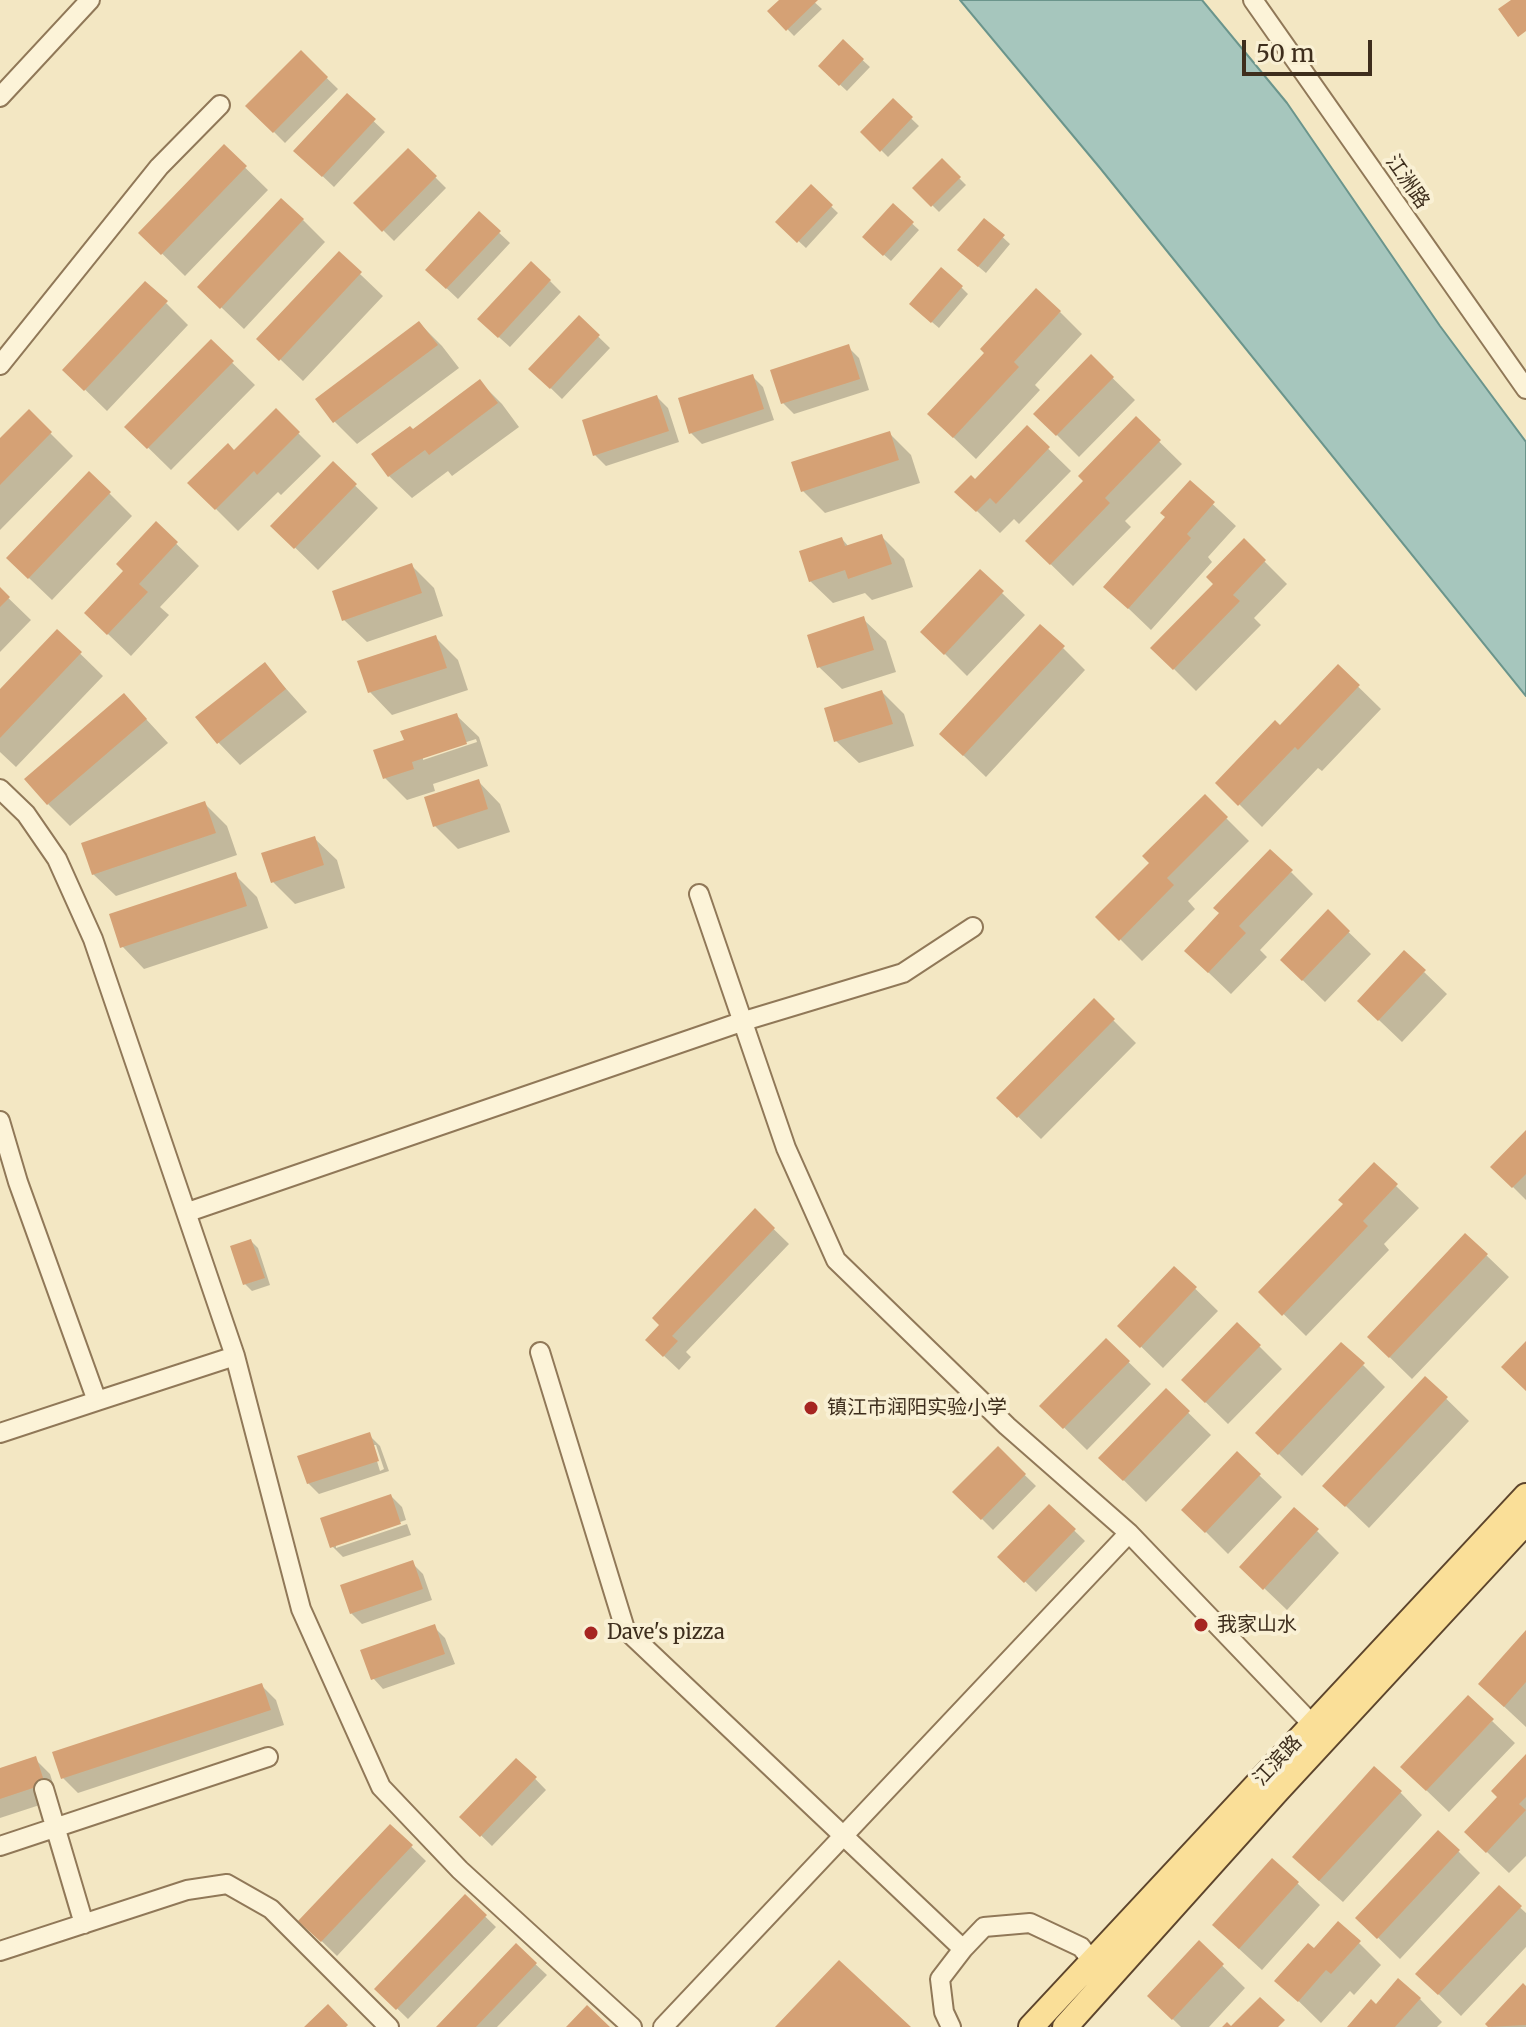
<!DOCTYPE html>
<meta charset="utf-8">
<style>
body{margin:0}
#map{position:relative;width:1526px;height:2027px;overflow:hidden;background:#f3e7c3;font-family:Merriweather,serif}
canvas{display:block}
.scale{position:absolute;left:1242px;top:40px;width:130px;height:36px;box-sizing:border-box;border:4px solid #3e2e1d;border-top:0;padding-left:10px;font-size:24px;line-height:28px;white-space:nowrap;color:#3e2e1d;-webkit-text-stroke:6px #f9f0d4;paint-order:stroke}
</style>
<div id="map">
<canvas width="1526" height="2027"></canvas>
<div class="scale">50 m</div>
</div>
<script>
const ctx = document.querySelector('canvas').getContext('2d');
ctx.lineJoin = 'round';
function fill(path, color) { ctx.fillStyle = color; ctx.fill(path, 'evenodd'); }
const toPath = rows => new Path2D(rows.map(r => 'M' + r).join(''));
function trace(path, color, width, dash) { ctx.strokeStyle = color; ctx.lineWidth = width; ctx.lineCap = dash ? 'butt' : 'round'; ctx.setLineDash(dash || []); ctx.stroke(path); }
function label(font, color, halo, rows, align = 'center') {
  ctx.font = font + ' Merriweather,"Noto Sans SC",serif'; ctx.lineWidth = 8; ctx.setLineDash([]); ctx.textBaseline = 'middle'; ctx.strokeStyle = halo; ctx.fillStyle = color; for (const [text, x, y, turn = 0] of rows) {
    ctx.save(); ctx.translate(x, y); ctx.rotate((+turn || 0) * Math.PI / 180); ctx.textAlign = isNaN(turn) ? turn : align; if (halo) ctx.strokeText(text, 0, 0); ctx.fillText(text, 0, 0); ctx.restore();
  }
}
const water = toPath([
 [960,0,1202,0,1287,103,1440,326,1526,442,1526,696,1100,168,960,0]
]);
fill(water, '#a6c6bd');
trace(water, '#6b958c', 2);
fill(toPath([
 [781,0,812,0,822,9,794,36,770,11],
 [843,42,870,67,847,91,820,66],
 [301,53,338,89,285,143,248,106],
 [347,96,385,132,334,187,296,151],
 [893,101,919,126,888,157,863,132],
 [224,147,268,190,185,276,141,233],
 [408,150,446,188,394,241,356,203],
 [942,161,966,185,939,212,915,188],
 [811,187,838,213,806,248,778,222],
 [893,206,919,230,891,261,864,237],
 [479,214,510,243,458,299,427,270],
 [303,220,325,242,244,329,200,287],
 [984,220,1010,244,986,273,966,256],
 [339,254,383,296,303,381,259,339],
 [550,281,561,292,510,347,491,330],
 [961,287,968,294,939,328,919,311],
 [166,303,188,325,107,411,65,370],
 [1060,312,1082,334,1035,385,1040,390,976,459,929,414],
 [579,318,610,348,562,399,531,369],
 [419,323,442,346,459,368,357,444,335,422,318,399],
 [211,342,255,385,171,470,127,427],
 [848,347,859,358,869,390,794,414,783,403],
 [1091,357,1135,400,1079,457,1036,414],
 [752,376,763,387,774,420,702,444,691,433],
 [480,382,502,404,519,427,452,476,448,471,412,498,389,476,413,432],
 [657,397,668,408,679,442,606,466,595,455],
 [276,411,321,456,281,495,278,492,238,531,190,483,234,453],
 [29,412,73,456,0,530,0,441],
 [1136,419,1182,464,1125,521,1131,527,1073,586,1027,541,1085,481],
 [1027,428,1071,471,1019,524,1014,519,1000,533,957,492,975,482],
 [889,433,911,455,920,483,825,513,803,491],
 [333,464,378,508,318,570,273,526],
 [89,473,132,516,52,600,8,558],
 [1190,483,1236,526,1208,557,1212,562,1151,630,1106,587,1167,518],
 [156,524,199,566,160,607,169,615,131,656,86,613,126,571],
 [881,536,904,559,913,587,872,600,865,593,833,603,810,581,842,539,849,547],
 [1244,541,1287,584,1254,618,1261,625,1196,691,1153,648,1216,584],
 [411,565,434,588,443,616,367,642,344,620],
 [980,572,1025,615,967,676,923,632],
 [0,590,31,620,0,652],
 [863,619,886,641,896,672,842,689,819,667],
 [58,632,103,676,16,767,0,752,0,692],
 [435,637,458,660,468,690,392,715,370,692],
 [1063,648,1085,670,986,777,941,734],
 [264,664,307,712,240,765,218,742],
 [1338,667,1381,709,1322,771,1318,768,1262,827,1218,783,1280,728],
 [882,692,904,714,914,746,859,763,836,741],
 [124,695,168,743,70,826,48,804],
 [456,715,479,737,488,766,433,784,435,791,407,800,385,778,406,741],
 [476,739,477,742,423,760,423,756],
 [478,781,500,804,510,832,458,849,435,826],
 [1205,797,1249,841,1188,901,1195,909,1142,961,1098,917,1152,863],
 [205,804,227,826,237,855,116,896,93,874],
 [314,838,337,860,345,888,295,904,273,882],
 [1291,872,1313,894,1260,950,1267,957,1231,994,1186,951],
 [235,875,257,897,268,928,144,969,122,946],
 [1328,912,1371,954,1325,1002,1282,960],
 [1424,972,1447,994,1402,1042,1359,1001],
 [1094,1001,1136,1043,1041,1139,999,1098],
 [1526,1133,1526,1200,1493,1167],
 [1374,1165,1419,1208,1384,1244,1389,1250,1306,1336,1261,1292,1346,1204],
 [755,1211,789,1244,686,1352,691,1357,679,1370,647,1340],
 [251,1241,258,1248,270,1285,252,1291,245,1284],
 [1486,1255,1509,1277,1412,1379,1369,1337],
 [1174,1268,1218,1311,1163,1368,1120,1326],
 [1237,1324,1282,1369,1228,1424,1183,1380],
 [1106,1340,1151,1384,1087,1450,1042,1406],
 [1363,1365,1385,1387,1302,1476,1257,1433],
 [1425,1378,1469,1421,1369,1528,1325,1486],
 [1166,1391,1211,1435,1146,1502,1101,1458],
 [369,1435,380,1446,389,1471,319,1494,308,1483],
 [372,1445,376,1445,384,1469,380,1471],
 [998,1449,1036,1486,993,1530,955,1492],
 [1237,1454,1282,1497,1228,1554,1184,1510],
 [391,1496,402,1507,406,1520,336,1544,336,1548,407,1524,411,1535,343,1557,332,1546],
 [1049,1506,1085,1541,1036,1592,1000,1557],
 [1317,1531,1339,1553,1287,1610,1242,1567],
 [412,1563,423,1574,432,1600,362,1624,351,1613],
 [434,1627,445,1638,455,1664,383,1689,373,1678],
 [1526,1633,1526,1727,1480,1684],
 [261,1685,276,1700,284,1725,78,1793,63,1778],
 [1492,1721,1515,1743,1449,1812,1425,1789],
 [1526,1757,1526,1856,1509,1873,1466,1832,1500,1797],
 [35,1759,50,1774,58,1799,0,1818,0,1770],
 [517,1760,546,1790,492,1846,462,1817],
 [1400,1792,1422,1815,1343,1902,1317,1879],
 [390,1826,426,1861,337,1956,301,1921],
 [1458,1851,1480,1873,1400,1959,1358,1918],
 [1297,1883,1320,1905,1262,1970,1237,1947],
 [1499,1888,1526,1913,1526,1947,1461,2016,1418,1974],
 [465,1897,496,1927,408,2019,377,1989],
 [1199,1943,1245,1988,1209,2027,1181,2027,1149,1996],
 [1359,1943,1381,1965,1354,1995,1350,1991,1321,2023,1277,1980,1314,1951],
 [516,1946,547,1975,497,2027,438,2027],
 [1526,1988,1526,2027,1491,2027,1488,2024],
 [1420,1999,1442,2022,1437,2027,1349,2027,1376,2007]
]), '#0003');
fill(toPath([
 [779,0,818,0,786,31,767,11],
 [1511,0,1526,0,1526,31,1518,37,1498,9],
 [843,39,864,59,839,86,818,66],
 [301,50,328,77,273,133,245,106],
 [347,93,376,119,322,177,293,151],
 [893,98,913,117,880,152,860,132],
 [224,144,247,166,161,255,138,233],
 [408,148,437,176,382,232,353,203],
 [942,158,961,177,931,207,912,188],
 [811,184,833,205,797,243,775,222],
 [281,198,304,219,220,309,197,287],
 [893,203,914,222,883,256,862,237],
 [479,211,501,231,446,289,425,270],
 [984,218,1005,235,978,267,957,250],
 [339,251,362,272,279,361,256,339],
 [531,261,551,280,498,338,477,319],
 [941,267,963,286,931,323,909,304],
 [145,281,168,301,84,391,62,370],
 [1036,288,1061,311,1014,362,1019,367,953,438,927,414,984,353,980,349],
 [579,315,600,335,550,389,528,369],
 [419,321,438,345,333,423,315,399],
 [211,339,234,361,147,449,124,427],
 [849,344,860,379,781,404,770,370],
 [1091,354,1114,377,1056,436,1033,414],
 [753,374,764,409,689,434,678,398],
 [480,379,498,403,429,455,425,450,388,477,371,454,410,426,413,429],
 [657,395,669,431,593,456,582,420],
 [276,408,300,432,257,475,254,471,215,510,187,483,228,443,234,450],
 [29,409,52,432,0,485,0,438],
 [1136,416,1161,440,1105,498,1110,503,1050,565,1025,541,1083,481,1078,476],
 [1027,425,1050,447,996,504,990,498,976,512,954,492,971,475,975,479],
 [890,431,899,460,801,492,791,462],
 [333,461,357,484,294,549,270,526],
 [89,471,111,492,28,579,6,558],
 [1190,480,1215,502,1187,534,1191,538,1128,609,1103,587,1165,517,1160,513],
 [156,521,178,542,139,584,148,592,107,635,84,613,123,571,116,564],
 [882,534,892,564,848,579,845,570,809,582,799,551,842,537,845,546],
 [1244,538,1266,560,1233,595,1240,601,1173,670,1150,648,1213,584,1206,577],
 [412,563,422,593,342,621,332,591],
 [980,569,1004,591,944,655,920,632],
 [0,587,10,597,0,607],
 [864,616,874,650,817,668,807,635],
 [1040,624,1065,646,963,756,939,734],
 [57,629,82,652,0,738,0,689],
 [436,635,447,668,368,693,357,661],
 [265,662,286,689,217,744,195,717],
 [1338,664,1360,685,1298,750,1295,747,1238,806,1215,783,1275,720,1280,725],
 [882,690,893,724,834,742,824,708],
 [124,693,147,719,47,805,24,779],
 [457,713,467,744,412,762,414,769,383,779,373,750,404,740,400,731],
 [479,779,488,809,433,827,424,797],
 [1205,794,1228,817,1167,878,1174,885,1119,941,1095,917,1149,863,1142,856],
 [205,801,216,833,92,875,81,843],
 [315,836,324,865,271,883,261,853],
 [1270,849,1293,870,1239,926,1246,933,1208,973,1184,951,1219,913,1213,908],
 [236,872,247,906,120,948,109,914],
 [1328,909,1350,931,1302,981,1280,960],
 [1404,950,1426,970,1378,1021,1357,1001],
 [1094,998,1115,1019,1017,1118,996,1098],
 [1526,1130,1526,1174,1512,1188,1490,1167],
 [1374,1162,1398,1184,1363,1221,1368,1226,1282,1316,1258,1292,1343,1204,1338,1200],
 [755,1208,775,1228,672,1336,678,1341,663,1357,645,1340,659,1325,652,1318],
 [1465,1233,1488,1254,1389,1358,1367,1337],
 [251,1239,265,1278,243,1285,230,1246],
 [1174,1266,1197,1287,1140,1348,1117,1326],
 [1237,1322,1261,1345,1205,1403,1181,1380],
 [1106,1338,1130,1361,1063,1429,1039,1406],
 [1526,1341,1526,1391,1501,1367],
 [1341,1342,1365,1363,1278,1455,1255,1433],
 [1425,1376,1448,1397,1345,1507,1322,1486],
 [1166,1388,1190,1411,1123,1481,1098,1458],
 [370,1432,379,1461,307,1484,297,1456],
 [998,1446,1026,1474,981,1520,952,1492],
 [1237,1451,1261,1474,1205,1533,1181,1510],
 [391,1494,401,1524,330,1548,320,1518],
 [1049,1504,1076,1529,1024,1583,997,1557],
 [1294,1507,1319,1529,1263,1590,1239,1567],
 [413,1560,423,1589,350,1614,340,1585],
 [435,1624,445,1654,371,1680,360,1650],
 [1526,1630,1526,1682,1504,1707,1478,1684],
 [262,1683,271,1710,61,1779,52,1752],
 [1468,1695,1494,1719,1426,1791,1400,1767],
 [1526,1754,1526,1797,1519,1804,1526,1810,1486,1853,1464,1832,1497,1797,1491,1791],
 [36,1756,45,1784,0,1799,0,1768],
 [516,1758,537,1777,480,1837,459,1817],
 [1374,1766,1402,1791,1319,1881,1292,1857],
 [390,1824,413,1845,321,1942,298,1921],
 [1438,1830,1460,1850,1377,1939,1355,1918],
 [1272,1858,1299,1882,1239,1949,1212,1925],
 [1499,1885,1522,1906,1438,1995,1415,1974],
 [465,1894,487,1915,396,2010,374,1989],
 [1338,1921,1361,1941,1331,1974,1326,1970,1298,2002,1274,1981,1308,1943,1314,1948],
 [1199,1940,1224,1964,1172,2020,1147,1996],
 [516,1943,537,1963,476,2027,436,2027],
 [839,1960,911,2027,775,2027],
 [1398,1978,1421,1998,1395,2027,1347,2027,1371,1999,1376,2004],
 [1523,1983,1526,1986,1526,2025,1488,2027,1485,2024],
 [1260,1997,1285,2020,1278,2027,1222,2027,1227,2022,1231,2026],
 [328,2004,348,2025,346,2027,304,2027],
 [587,2005,610,2027,566,2027]
]), '#d5a175');
const minor = toPath([
 [1253,0,1526,389],
 [0,97,90,0],
 [0,365,159,167,220,105],
 [0,789,26,814,57,859,93,939,235,1356,301,1609,381,1787,460,1870,632,2027],
 [699,894,786,1148,836,1260,1007,1426,1129,1533,1312,1724],
 [0,1121,18,1182,97,1401,235,1356],
 [188,1212,744,1021,903,973,973,927],
 [540,1352,625,1629,963,1949,940,1979,944,2012,951,2027],
 [0,1433,97,1401],
 [44,1789,84,1924],
 [0,1846,268,1757],
 [963,1949,984,1927,1030,1923,1081,1947,1092,1961],
 [0,1951,187,1890,227,1884,271,1909,389,2027],
 [663,2027,1129,1533]
]);
const major = toPath([
 [1031,2027,1526,1496],
 [1065,2027,1277,1791,1526,1522]
]);
trace(minor, '#907858', 22);
trace(major, '#5d452c', 28);
trace(minor, '#fcf3d8', 18);
trace(major, '#fadf98', 24);
for (const [x, y, r, color] of [
 [811,1408,8,"#a62521"],
 [1201,1625,8,"#a62521"],
 [591,1633,8,"#a62521"]
]) { const dot = new Path2D(); dot.arc(x, y, r, 0, 2 * Math.PI); ctx.fillStyle = color; ctx.fill(dot); trace(dot, '#f9f0d4', 3); }
label('20px', '#3e2e1d', '#f9f0d4', [
 ["江洲路",1407,182,55],
 ["江滨路",1278,1761,-47]
]);
label('20px', '#3e2e1d', '#f9f0d4', [
 ["镇江市润阳实验小学",827,1408],
 ["我家山水",1217,1625],
 ["Dave's pizza",607,1633]
], 'left');
</script>
